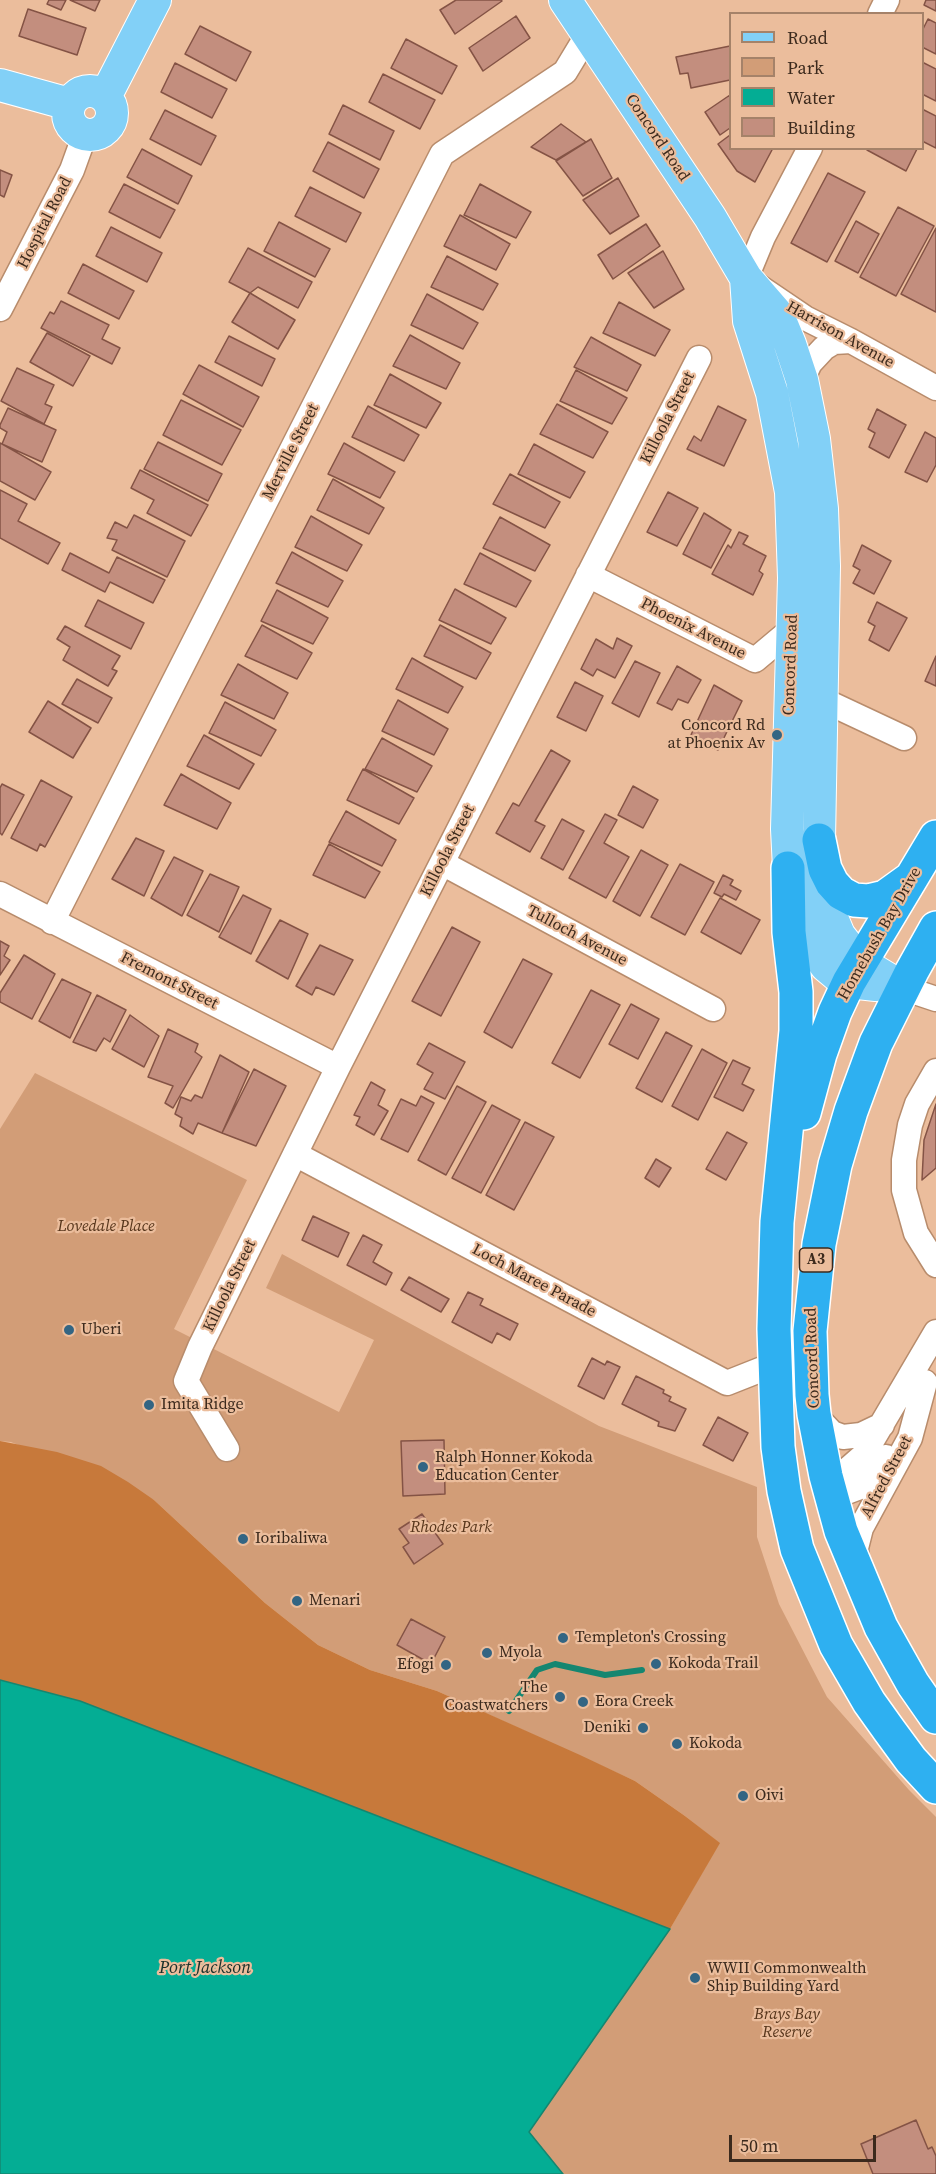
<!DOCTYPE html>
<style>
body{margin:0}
#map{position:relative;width:936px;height:2174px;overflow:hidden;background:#ebbd9c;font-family:"Source Serif 4",serif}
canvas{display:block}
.legend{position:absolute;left:729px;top:12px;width:195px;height:138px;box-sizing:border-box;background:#ebbd9c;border:2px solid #a58269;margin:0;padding:8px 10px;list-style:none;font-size:18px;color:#3c2a1d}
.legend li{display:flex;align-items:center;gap:12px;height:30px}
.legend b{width:30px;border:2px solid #a58269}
.scale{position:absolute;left:729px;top:2135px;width:147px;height:27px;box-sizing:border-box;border:3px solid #3c2a1d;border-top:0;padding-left:8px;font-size:18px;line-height:21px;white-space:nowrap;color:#3c2a1d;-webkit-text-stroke:4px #ebbd9c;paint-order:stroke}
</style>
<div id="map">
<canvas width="936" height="2174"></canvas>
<ul class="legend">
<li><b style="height:8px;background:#82d0f7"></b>Road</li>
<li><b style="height:16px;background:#d29d77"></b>Park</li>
<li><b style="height:16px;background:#04ad94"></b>Water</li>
<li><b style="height:16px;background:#c38e7e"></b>Building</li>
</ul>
<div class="scale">50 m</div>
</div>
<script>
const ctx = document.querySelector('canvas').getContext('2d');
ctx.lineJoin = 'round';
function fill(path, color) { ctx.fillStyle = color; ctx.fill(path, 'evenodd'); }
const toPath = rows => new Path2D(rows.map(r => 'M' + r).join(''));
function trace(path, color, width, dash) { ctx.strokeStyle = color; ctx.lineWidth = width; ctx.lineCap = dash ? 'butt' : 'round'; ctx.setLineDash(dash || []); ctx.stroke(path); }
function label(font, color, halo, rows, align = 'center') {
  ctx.font = font + ' "Source Serif 4",serif'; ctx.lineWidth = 4.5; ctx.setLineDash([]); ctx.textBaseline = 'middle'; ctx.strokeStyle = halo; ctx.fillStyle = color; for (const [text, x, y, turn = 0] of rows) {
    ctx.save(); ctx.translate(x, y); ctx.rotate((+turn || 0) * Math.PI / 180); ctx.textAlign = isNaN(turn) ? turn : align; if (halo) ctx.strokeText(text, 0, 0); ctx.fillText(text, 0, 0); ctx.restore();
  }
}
fill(toPath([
 [35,1073,247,1180,174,1329,339,1412,374,1340,266,1288,282,1254,599,1426,757,1487,757,1537,779,1604,827,1697,909,1790,936,1817,936,2174,563,2174,529,2132,670,1929,719,1843,685,1816,635,1781,437,1691,370,1670,318,1645,265,1603,154,1500,11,1442,0,1441,0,1129]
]), '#d29d77');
fill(toPath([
 [0,1441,57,1452,101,1466,128,1482,154,1500,265,1603,318,1645,370,1670,437,1691,580,1755,635,1781,685,1816,720,1843,670,1929,80,1701,0,1680]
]), '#c7793b');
const water = toPath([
 [0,1680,80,1701,670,1929,529,2132,563,2174,0,2174,0,1680]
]);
fill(water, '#04ad94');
trace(water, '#158670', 1.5);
trace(toPath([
 [509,1711,537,1670,555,1664,605,1675,642,1670]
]), '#158670', 6);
const building = toPath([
 [49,0,66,0,61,10,47,4,49,0],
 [70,0,100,0,95,11,70,0],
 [456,0,501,0,502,1,455,34,440,10,456,0],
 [926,0,936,0,936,11,924,5,926,0],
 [28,9,86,28,77,55,19,36,28,9],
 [516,16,530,38,483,71,469,48,516,16],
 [928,19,936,23,936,54,922,47,922,31,928,19],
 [200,26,251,52,236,81,185,54,200,26],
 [406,39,457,66,442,94,391,68,406,39],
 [730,46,730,80,691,88,688,73,680,74,676,57,730,46],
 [922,62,936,69,936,101,922,94,922,62],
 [175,63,227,89,212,118,161,92,175,63],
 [383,74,435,100,420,129,369,102,383,74],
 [730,95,730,128,720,135,705,112,730,95],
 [343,105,394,131,380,160,329,134,343,105],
 [922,109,936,116,936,148,922,141,922,109],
 [165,110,216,136,201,165,150,139,165,110],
 [561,124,586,142,556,160,531,147,561,124],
 [730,135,730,148,773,148,755,182,737,171,718,144,730,135],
 [591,139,612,178,583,196,556,161,591,139],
 [328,142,379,169,364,198,313,171,328,142],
 [868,148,917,148,917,149,906,171,867,150,868,148],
 [142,149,192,176,178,204,127,177,142,149],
 [0,170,12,175,4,197,0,195,0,170],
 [828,173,865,192,827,262,791,243,828,173],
 [618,178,639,216,610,234,583,200,618,178],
 [124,184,175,210,160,238,109,212,124,184],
 [480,184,531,212,516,238,464,215,480,184],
 [310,187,361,213,346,242,295,216,310,187],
 [898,207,934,226,896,296,860,277,898,207],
 [460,215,510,244,496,270,444,246,460,215],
 [856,221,879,234,858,273,835,261,856,221],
 [279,222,330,249,315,277,264,251,279,222],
 [646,224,660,246,613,279,598,255,646,224],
 [111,227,162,253,147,282,96,256,111,227],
 [936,228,936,312,901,294,936,228],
 [248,248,312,282,298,308,258,287,250,293,229,282,248,248],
 [663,251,684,289,654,308,628,273,663,251],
 [447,256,498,284,483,310,431,287,447,256],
 [83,264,134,291,119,319,68,293,83,264],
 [250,293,295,320,278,349,232,322,250,293],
 [427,294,478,323,463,349,411,325,427,294],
 [61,301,109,325,102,339,120,348,112,364,41,328,50,312,54,314,61,301],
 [619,302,670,330,655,356,603,333,619,302],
 [47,333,90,356,73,386,30,362,47,333],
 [410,335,460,363,446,389,393,366,410,335],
 [229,336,275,359,262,386,215,362,229,336],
 [591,337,641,365,627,391,574,367,591,337],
 [199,365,259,397,243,427,183,394,199,365],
 [17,368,54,385,45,404,52,407,44,424,1,401,17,368],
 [576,370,627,398,612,424,560,401,576,370],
 [390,374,441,403,426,428,374,405,390,374],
 [181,400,241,430,222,465,163,435,181,400],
 [557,404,608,432,593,458,540,434,557,404],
 [368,406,419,435,404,461,352,437,368,406],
 [718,406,746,420,724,466,687,449,694,436,701,441,718,406],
 [8,408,56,430,42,462,2,444,7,432,0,428,0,425,8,408],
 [877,409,906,425,889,458,869,447,875,433,868,429,877,409],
 [925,432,936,438,936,465,927,482,905,472,925,432],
 [158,442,222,474,208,501,144,469,158,442],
 [0,443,51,472,35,500,0,481,0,443],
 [344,443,395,472,380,498,328,474,344,443],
 [534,444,585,472,570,498,518,474,534,444],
 [140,470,208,505,191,536,147,513,154,500,131,488,140,470],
 [510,474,560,502,545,528,493,504,510,474],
 [333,479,384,508,369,534,317,510,333,479],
 [0,490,27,504,18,521,60,543,48,564,0,538,0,490],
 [668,492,698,508,677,546,647,532,668,492],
 [704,513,731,530,711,568,683,554,704,513],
 [134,515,185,541,167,577,112,550,117,540,107,538,115,522,127,528,134,515],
 [311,516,362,545,347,571,295,547,311,516],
 [500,517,550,545,535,571,483,548,500,517],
 [739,532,748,536,743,544,766,556,759,571,763,574,753,595,712,574,728,545,731,548,739,532],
 [862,545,891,561,874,594,853,583,860,570,853,566,862,545],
 [292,552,343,581,328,607,276,583,292,552],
 [70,553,109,573,117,557,165,580,153,603,110,582,105,592,62,570,70,553],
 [480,553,531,581,516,607,464,584,480,553],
 [455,589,506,618,491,644,439,620,455,589],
 [277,590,328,618,313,644,261,621,277,590],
 [98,600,144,623,131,649,85,626,98,600],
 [877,602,907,618,889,651,869,640,875,626,868,622,877,602],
 [262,625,312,653,297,679,245,656,262,625],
 [440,625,491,653,476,679,424,656,440,625],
 [65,626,120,656,112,669,117,671,108,686,63,660,70,647,57,639,65,626],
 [617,638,632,646,615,678,597,669,593,676,581,669,596,639,613,649,617,638],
 [936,656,936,686,925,681,936,656],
 [412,658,463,687,448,713,396,689,412,658],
 [635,661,660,673,639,717,612,703,635,661],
 [238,664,288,693,274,719,221,695,238,664],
 [677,666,701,680,688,703,678,699,672,710,657,703,677,666],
 [77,679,112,698,98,723,62,704,77,679],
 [575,682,603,696,586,731,557,717,575,682],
 [714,685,742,701,718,750,690,737,714,685],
 [398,700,448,729,434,755,382,731,398,700],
 [48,701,91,728,73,758,29,732,48,701],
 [225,702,276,730,261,756,209,733,225,702],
 [204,735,254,764,239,789,187,766,204,735],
 [382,738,432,766,417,792,365,769,382,738],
 [551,750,570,761,535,821,545,826,530,852,496,833,513,803,519,806,551,750],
 [363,769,414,798,399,824,347,800,363,769],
 [181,774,231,803,217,829,164,805,181,774],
 [41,780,72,797,45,847,40,844,37,851,11,838,41,780],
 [2,784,24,795,2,835,0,833,0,788,2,784],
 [633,786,658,800,643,828,618,815,633,786],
 [346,811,396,840,382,866,329,842,346,811],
 [605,814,617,820,604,843,629,857,606,898,569,878,605,814],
 [562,819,584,831,563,870,541,858,562,819],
 [136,838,164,851,144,896,112,879,136,838],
 [329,844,380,872,365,898,313,875,329,844],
 [641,850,668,865,640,916,613,901,641,850],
 [174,857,203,871,182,916,151,898,174,857],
 [680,864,714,882,685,935,651,917,680,864],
 [210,874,239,887,219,932,187,915,210,874],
 [723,875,733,880,730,885,741,891,736,900,724,894,722,897,714,893,723,875],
 [243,895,271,909,251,954,219,937,243,895],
 [720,898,760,920,741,954,701,932,720,898],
 [280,920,308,934,288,979,256,961,280,920],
 [452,927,480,942,441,1016,412,1001,452,927],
 [0,941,9,946,4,956,10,960,0,975,0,941],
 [320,945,353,960,334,995,316,987,312,995,296,986,320,945],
 [24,955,55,974,32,1019,0,1002,0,993,24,955],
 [523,959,552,974,512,1048,484,1032,523,959],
 [62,979,91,993,70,1038,39,1021,62,979],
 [591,990,620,1005,580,1078,552,1063,591,990],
 [97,995,126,1010,110,1042,104,1038,96,1051,73,1042,97,995],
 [631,1004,659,1019,638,1059,609,1044,631,1004],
 [130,1015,159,1036,144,1067,112,1049,130,1015],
 [168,1029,198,1044,195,1052,202,1057,173,1108,165,1103,173,1086,148,1077,168,1029],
 [666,1032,692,1046,662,1102,636,1088,666,1032],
 [429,1043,465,1062,445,1099,424,1089,433,1073,417,1064,429,1043],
 [702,1049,727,1063,698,1120,672,1106,702,1049],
 [220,1055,249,1072,222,1133,198,1123,193,1134,180,1126,182,1118,175,1114,181,1097,191,1101,195,1095,202,1098,220,1055],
 [733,1060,750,1068,742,1084,754,1090,743,1111,714,1097,733,1060],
 [254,1069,286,1086,256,1146,222,1133,254,1069],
 [371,1082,385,1090,378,1105,388,1111,374,1135,356,1125,360,1117,354,1115,371,1082],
 [457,1086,486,1102,446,1175,418,1160,457,1086],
 [421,1096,434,1103,408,1152,381,1139,401,1099,416,1106,421,1096],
 [936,1104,936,1168,922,1180,924,1140,936,1104],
 [492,1105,520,1120,481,1193,452,1178,492,1105],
 [525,1122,554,1137,514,1210,486,1195,525,1122],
 [727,1132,747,1143,726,1180,706,1169,727,1132],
 [656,1159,671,1168,659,1187,645,1178,656,1159],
 [313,1216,349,1233,338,1257,302,1240,313,1216],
 [363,1235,382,1245,373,1262,392,1273,386,1285,347,1265,363,1235],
 [409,1277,449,1299,441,1312,401,1290,409,1277],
 [468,1292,483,1299,480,1305,518,1324,510,1340,497,1333,492,1343,452,1322,468,1292],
 [592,1358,605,1365,607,1361,620,1367,604,1399,578,1386,592,1358],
 [636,1376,664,1390,663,1393,671,1397,669,1401,686,1409,675,1431,658,1426,659,1422,622,1404,636,1376],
 [718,1417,748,1433,733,1461,703,1445,718,1417],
 [444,1440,445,1494,403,1496,401,1441,444,1440],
 [422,1514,443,1544,414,1564,403,1547,409,1543,399,1529,422,1514],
 [411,1619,445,1637,431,1664,397,1645,411,1619],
 [916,2120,928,2149,932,2147,936,2156,936,2174,873,2174,861,2144,916,2120]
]);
fill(building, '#c38e7e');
trace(building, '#845345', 1.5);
const minor = toPath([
 [880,14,887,0],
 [810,148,763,237,746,278,805,318,851,341,936,388],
 [0,309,72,170,85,134],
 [802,380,810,363,824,348,834,342,851,341],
 [588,575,755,660,792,629],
 [808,693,904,738],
 [442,863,713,1009],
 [0,894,338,1067],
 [52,922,442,154,565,72,588,34],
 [903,988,936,999],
 [936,1071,917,1104,910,1125,904,1160,904,1190,916,1233,936,1265],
 [295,1154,727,1383,775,1364],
 [814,1414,832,1433,843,1437,861,1435,882,1425],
 [227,1449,186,1381,200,1347,338,1067,699,358],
 [826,1476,847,1470,863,1456,936,1332],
 [831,1498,860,1487,886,1457],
 [857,1565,856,1548,861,1528,910,1438,925,1382]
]);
const major = toPath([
 [565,0,710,217,746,278,778,315,790,344,802,380,814,439,822,509,824,566,819,840,822,894,839,935,860,962,903,988],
 [0,85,69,104],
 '68 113a22 22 0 1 1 44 0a22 22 0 1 1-44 0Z',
 [105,97,155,0],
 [746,278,749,321,772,393,791,492,794,578,787,829,790,887,792,900,804,930,813,948,826,966,838,976,849,982,876,985]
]);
const highway = toPath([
 [819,840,825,869,832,883,841,893,854,900,868,901,885,897,910,879],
 [788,868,789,932,796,992,796,1031,777,1222,774,1329,778,1447,784,1491,797,1549,836,1645,869,1702,889,1730,911,1760,936,1787],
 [936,928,912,971,876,1043,851,1111,835,1165,819,1244,810,1331,812,1395,814,1414,826,1476,841,1531,881,1627,913,1684,936,1717],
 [804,1113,820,1054,835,1012,849,982,936,837]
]);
trace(minor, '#b88c6c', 27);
trace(major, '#fff', 34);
trace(highway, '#fff', 36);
trace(minor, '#fff', 24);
trace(major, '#82d0f7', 32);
trace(highway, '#2eb0f1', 33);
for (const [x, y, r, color] of [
 [777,735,6,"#336583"],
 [69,1330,6,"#336583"],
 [149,1405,6,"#336583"],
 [423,1467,6,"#336583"],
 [243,1539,6,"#336583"],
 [297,1601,6,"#336583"],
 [563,1638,6,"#336583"],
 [487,1653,6,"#336583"],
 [656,1664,6,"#336583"],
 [446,1665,6,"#336583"],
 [560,1697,6,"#336583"],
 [583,1702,6,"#336583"],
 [643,1728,6,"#336583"],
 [677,1744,6,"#336583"],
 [743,1796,6,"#336583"],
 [695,1978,6,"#336583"]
]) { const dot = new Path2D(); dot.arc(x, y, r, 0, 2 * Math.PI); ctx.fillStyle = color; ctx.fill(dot); trace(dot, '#ebbd9c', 2); }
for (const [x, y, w] of [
 [816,1260,33]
]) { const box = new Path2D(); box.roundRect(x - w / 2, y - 12, w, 24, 4.5); ctx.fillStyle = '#ebbd9c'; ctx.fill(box); trace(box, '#3c2a1d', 1.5); }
label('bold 15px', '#3c2a1d', null, [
 ["A3",816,1260]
]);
label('16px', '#3c2a1d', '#ebbd9c', [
 ["Concord Road",657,138,56],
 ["Hospital Road",45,223,-63],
 ["Harrison Avenue",840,335,29],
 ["Killoola Street",668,418,-63],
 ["Merville Street",291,452,-63],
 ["Phoenix Avenue",693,629,27],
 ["Concord Road",791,665,-88],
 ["Killoola Street",448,851,-63],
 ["Homebush Bay Drive",880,934,-60],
 ["Tulloch Avenue",577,936,28],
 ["Fremont Street",169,981,27],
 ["Loch Maree Parade",534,1281,28],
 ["Killoola Street",230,1286,-64],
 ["Concord Road",813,1358,-92],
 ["Alfred Street",887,1477,-62]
]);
label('16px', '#3c2a1d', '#ebbd9c', [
 ["Concord Rd",765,726,"right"],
 ["at Phoenix Av",765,744,"right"],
 ["Uberi",81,1330],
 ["Imita Ridge",161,1405],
 ["Ralph Honner Kokoda",435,1458],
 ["Education Center",435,1476],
 ["Ioribaliwa",255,1539],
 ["Menari",309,1601],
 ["Templeton's Crossing",575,1638],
 ["Myola",499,1653],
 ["Kokoda Trail",668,1664],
 ["Efogi",434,1665,"right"],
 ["The",548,1688,"right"],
 ["Coastwatchers",548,1706,"right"],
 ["Eora Creek",595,1702],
 ["Deniki",631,1728,"right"],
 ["Kokoda",689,1744],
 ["Oivi",755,1796],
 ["WWII Commonwealth",707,1969],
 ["Ship Building Yard",707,1987]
], 'left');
label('italic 16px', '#56351b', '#ebbd9c', [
 ["Lovedale Place",106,1227],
 ["Rhodes Park",451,1528],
 ["Brays Bay",787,2015],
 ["Reserve",787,2033]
]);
label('italic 18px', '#182f2a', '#ebbd9c', [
 ["Port Jackson",205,1968]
]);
</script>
